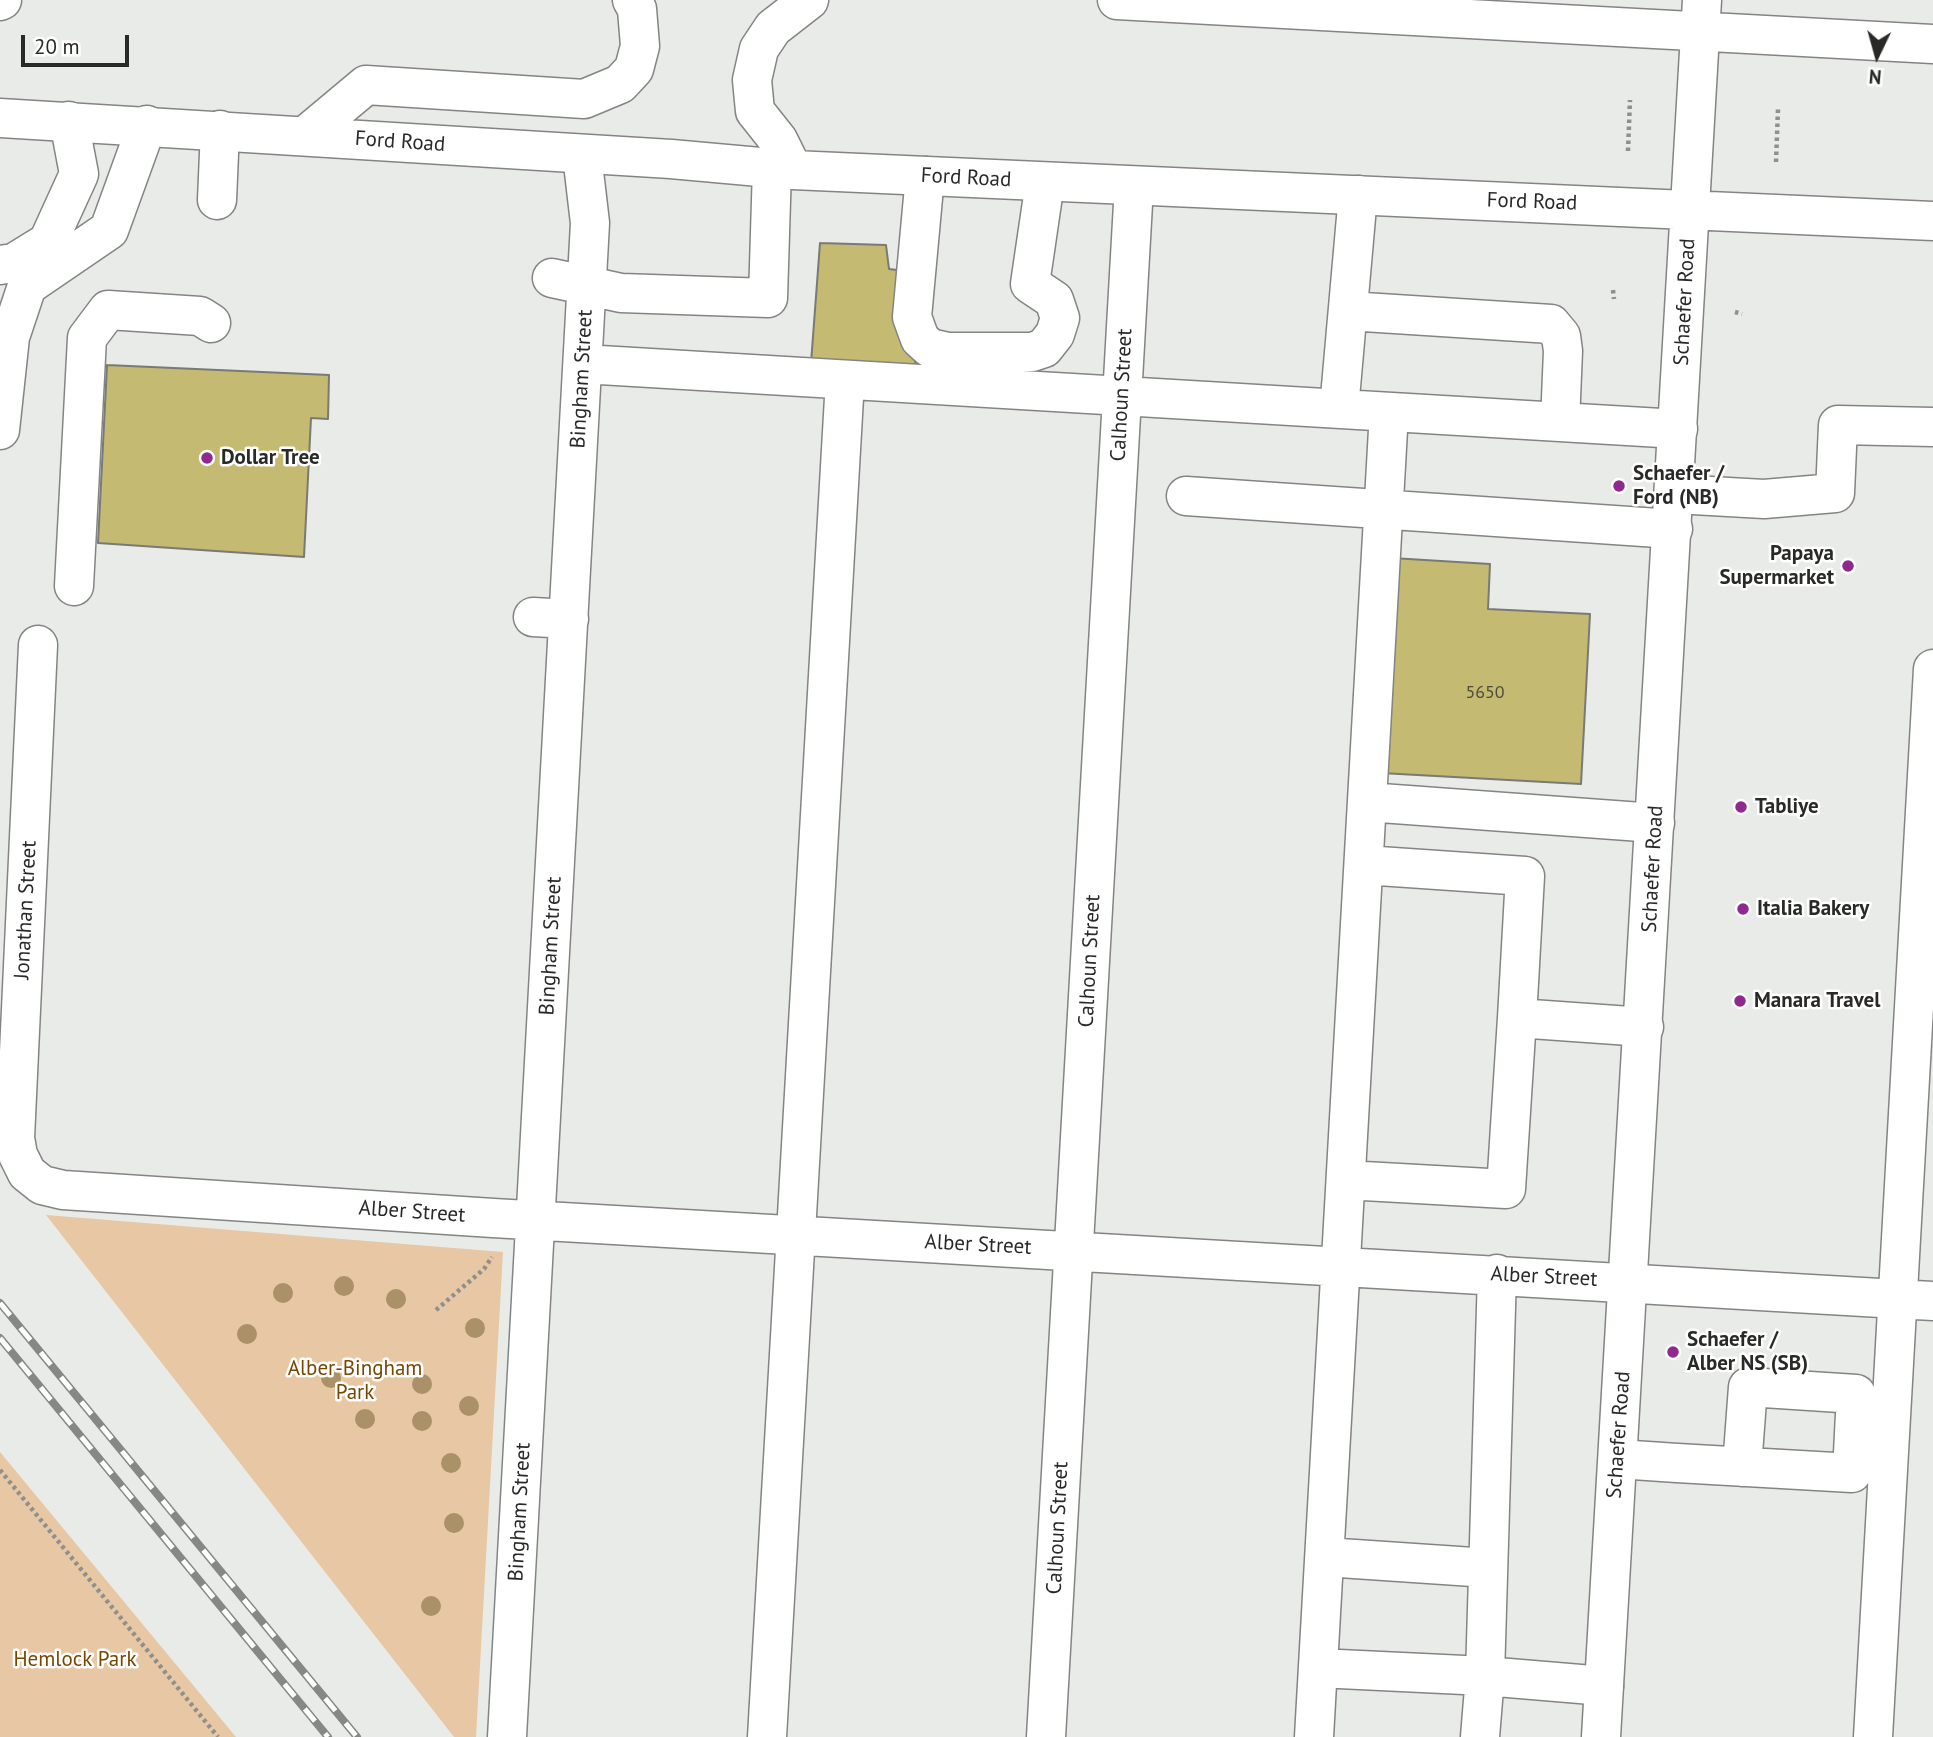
<!DOCTYPE html>
<style>
body{margin:0}
#map{position:relative;width:1933px;height:1737px;overflow:hidden;background:#e8ebe7;font-family:"PT Sans",sans-serif}
canvas{display:block}
.north{position:absolute;left:1842px;top:21px;width:70px;height:70px;-webkit-text-stroke:5px #fff;paint-order:stroke;rotate:185deg;font-size:19px;font-weight:700;line-height:28px;text-align:center;color:#292928}
.north::after{content:'';display:block;margin:auto;width:24px;height:32px;background:#292928;clip-path:polygon(50% 0,100% 100%,50% 72%,0 100%)}
.scale{position:absolute;left:21px;top:35px;width:108px;height:32px;box-sizing:border-box;border:4px solid #292928;border-top:0;padding-left:9px;font-size:21px;line-height:24px;white-space:nowrap;color:#292928;-webkit-text-stroke:5px #fff;paint-order:stroke}
</style>
<div id="map">
<canvas width="1933" height="1737"></canvas>
<div class="north">N</div>
<div class="scale">20 m</div>
</div>
<script>
const ctx = document.querySelector('canvas').getContext('2d');
ctx.lineJoin = 'round';
function fill(path, color) { ctx.fillStyle = color; ctx.fill(path, 'evenodd'); }
const toPath = rows => new Path2D(rows.map(r => 'M' + r).join(''));
function trace(path, color, width, dash) { ctx.strokeStyle = color; ctx.lineWidth = width; ctx.lineCap = dash ? 'butt' : 'round'; ctx.setLineDash(dash || []); ctx.stroke(path); }
function label(font, color, halo, rows, align = 'center') {
  ctx.font = font + ' "PT Sans",sans-serif'; ctx.lineWidth = 5; ctx.setLineDash([]); ctx.textBaseline = 'middle'; ctx.strokeStyle = halo; ctx.fillStyle = color; for (const [text, x, y, turn = 0] of rows) {
    ctx.save(); ctx.translate(x, y); ctx.rotate((+turn || 0) * Math.PI / 180); ctx.textAlign = isNaN(turn) ? turn : align; if (halo) ctx.strokeText(text, 0, 0); ctx.fillText(text, 0, 0); ctx.restore();
  }
}
fill(toPath([
 [46,1215,503,1252,476,1737,454,1737],
 [0,1452,236,1737,0,1737]
]), '#e8c7a4');
const building = toPath([
 [820,243,886,245,889,269,897,270,901,322,916,343,915,369,811,363,820,243],
 [107,365,329,375,328,419,311,418,304,557,98,543,107,365],
 [1392,558,1490,564,1488,609,1590,614,1581,784,1381,773,1392,558]
]);
fill(building, '#c4ba72');
trace(building, '#797976', 2);
const minor = toPath([
 [925,176,912,317,920,339,930,348,948,352,1032,352,1044,348,1055,334,1060,318,1054,300,1030,284,1045,182],
 [217,200,220,130],
 [0,265,14,263,48,242,79,174,69,121],
 [552,278,621,293,768,298,772,168],
 [1348,311,1551,324,1561,336,1563,351,1560,422],
 [583,364,1678,429],
 [1339,409,1358,195],
 [0,430,10,337,27,286,109,230,147,125],
 [1675,494,1764,499,1835,493,1838,425,1933,427],
 [1186,496,1673,529],
 [74,586,87,338,108,310,200,316,211,323],
 [533,617,569,619],
 [38,645,15,1138,18,1155,27,1173,42,1185,63,1190,493,1218,1933,1301],
 [1367,802,1655,823],
 [1364,865,1525,876,1517,1018],
 [1346,1180,1506,1189,1517,1018,1644,1027],
 [1618,1459,1677,1463,1852,1473,1856,1394,1748,1387,1742,1467],
 [1325,1557,1488,1568],
 [1318,1668,1485,1676,1604,1686],
 [507,1737,590,223,582,155],
 [767,1737,845,380],
 [1046,1737,1134,186],
 [1314,1737,1389,412],
 [1480,1737,1485,1676,1497,1274],
 [1873,1737,1933,669]
]);
const major = toPath([
 [1117,0,1933,44],
 [0,1,2,0],
 [0,118,671,159,793,170,1933,221],
 [305,136,366,85,584,99,620,84,634,69,640,46,637,9,632,0],
 [793,170,778,140,755,111,752,80,759,49,773,28,809,0],
 [1601,1737,1702,0]
]);
trace(minor, '#848583', 41);
trace(major, '#848583', 41);
trace(toPath([
 [1628,151,1630,100],
 [1776,162,1778,109],
 [1613,290,1614,299],
 [1735,312,1742,314],
 [436,1310,484,1269,492,1257],
 [0,1470,218,1737]
]), '#8f908e', 4.5, [3.5, 3.5]);
trace(minor, '#fff', 38);
trace(major, '#fff', 38);
const rail = toPath([
 [0,1303,357,1737],
 [0,1338,328,1737]
]);
trace(rail, '#868885', 8);
trace(rail, '#fff', 5, [16]);
ctx.fillStyle = '#aa9168';
for (const [x, y] of [
 [344,1286],
 [283,1293],
 [396,1299],
 [475,1328],
 [247,1334],
 [331,1378],
 [422,1384],
 [469,1406],
 [365,1419],
 [422,1421],
 [451,1463],
 [454,1523],
 [431,1606]
]) { ctx.beginPath(); ctx.arc(x, y, 10, 0, 2 * Math.PI); ctx.fill(); }
for (const [x, y, r, color] of [
 [207,458,7,"#8f2990"],
 [1619,486,7,"#8f2990"],
 [1848,566,7,"#8f2990"],
 [1741,807,7,"#8f2990"],
 [1743,909,7,"#8f2990"],
 [1740,1001,7,"#8f2990"],
 [1673,1352,7,"#8f2990"]
]) { const dot = new Path2D(); dot.arc(x, y, r, 0, 2 * Math.PI); ctx.fillStyle = color; ctx.fill(dot); trace(dot, '#fff', 2.5); }
label('18px', '#504d3a', null, [
 ["5650",1485,693]
]);
label('21px', '#292928', '#fff', [
 ["Ford Road",400,142,4],
 ["Ford Road",966,178,3],
 ["Ford Road",1532,202,2],
 ["Schaefer Road",1685,302,-87],
 ["Bingham Street",582,379,-87],
 ["Calhoun Street",1122,395,-87],
 ["Schaefer Road",1653,869,-87],
 ["Jonathan Street",26,910,-87],
 ["Bingham Street",551,946,-87],
 ["Calhoun Street",1090,961,-87],
 ["Alber Street",412,1212,4],
 ["Alber Street",978,1245,3],
 ["Alber Street",1544,1277,3],
 ["Schaefer Road",1619,1435,-86],
 ["Bingham Street",520,1512,-87],
 ["Calhoun Street",1058,1528,-87]
]);
label('bold 21px', '#292928', '#fff', [
 ["Dollar Tree",221,458],
 ["Schaefer /",1633,474],
 ["Ford (NB)",1633,498],
 ["Papaya",1834,554,"right"],
 ["Supermarket",1834,578,"right"],
 ["Tabliye",1755,807],
 ["Italia Bakery",1757,909],
 ["Manara Travel",1754,1001],
 ["Schaefer /",1687,1340],
 ["Alber NS (SB)",1687,1364]
], 'left');
label('21px', '#774700', '#fff', [
 ["Alber-Bingham",355,1369],
 ["Park",355,1393],
 ["Hemlock Park",75,1660]
]);
</script>
